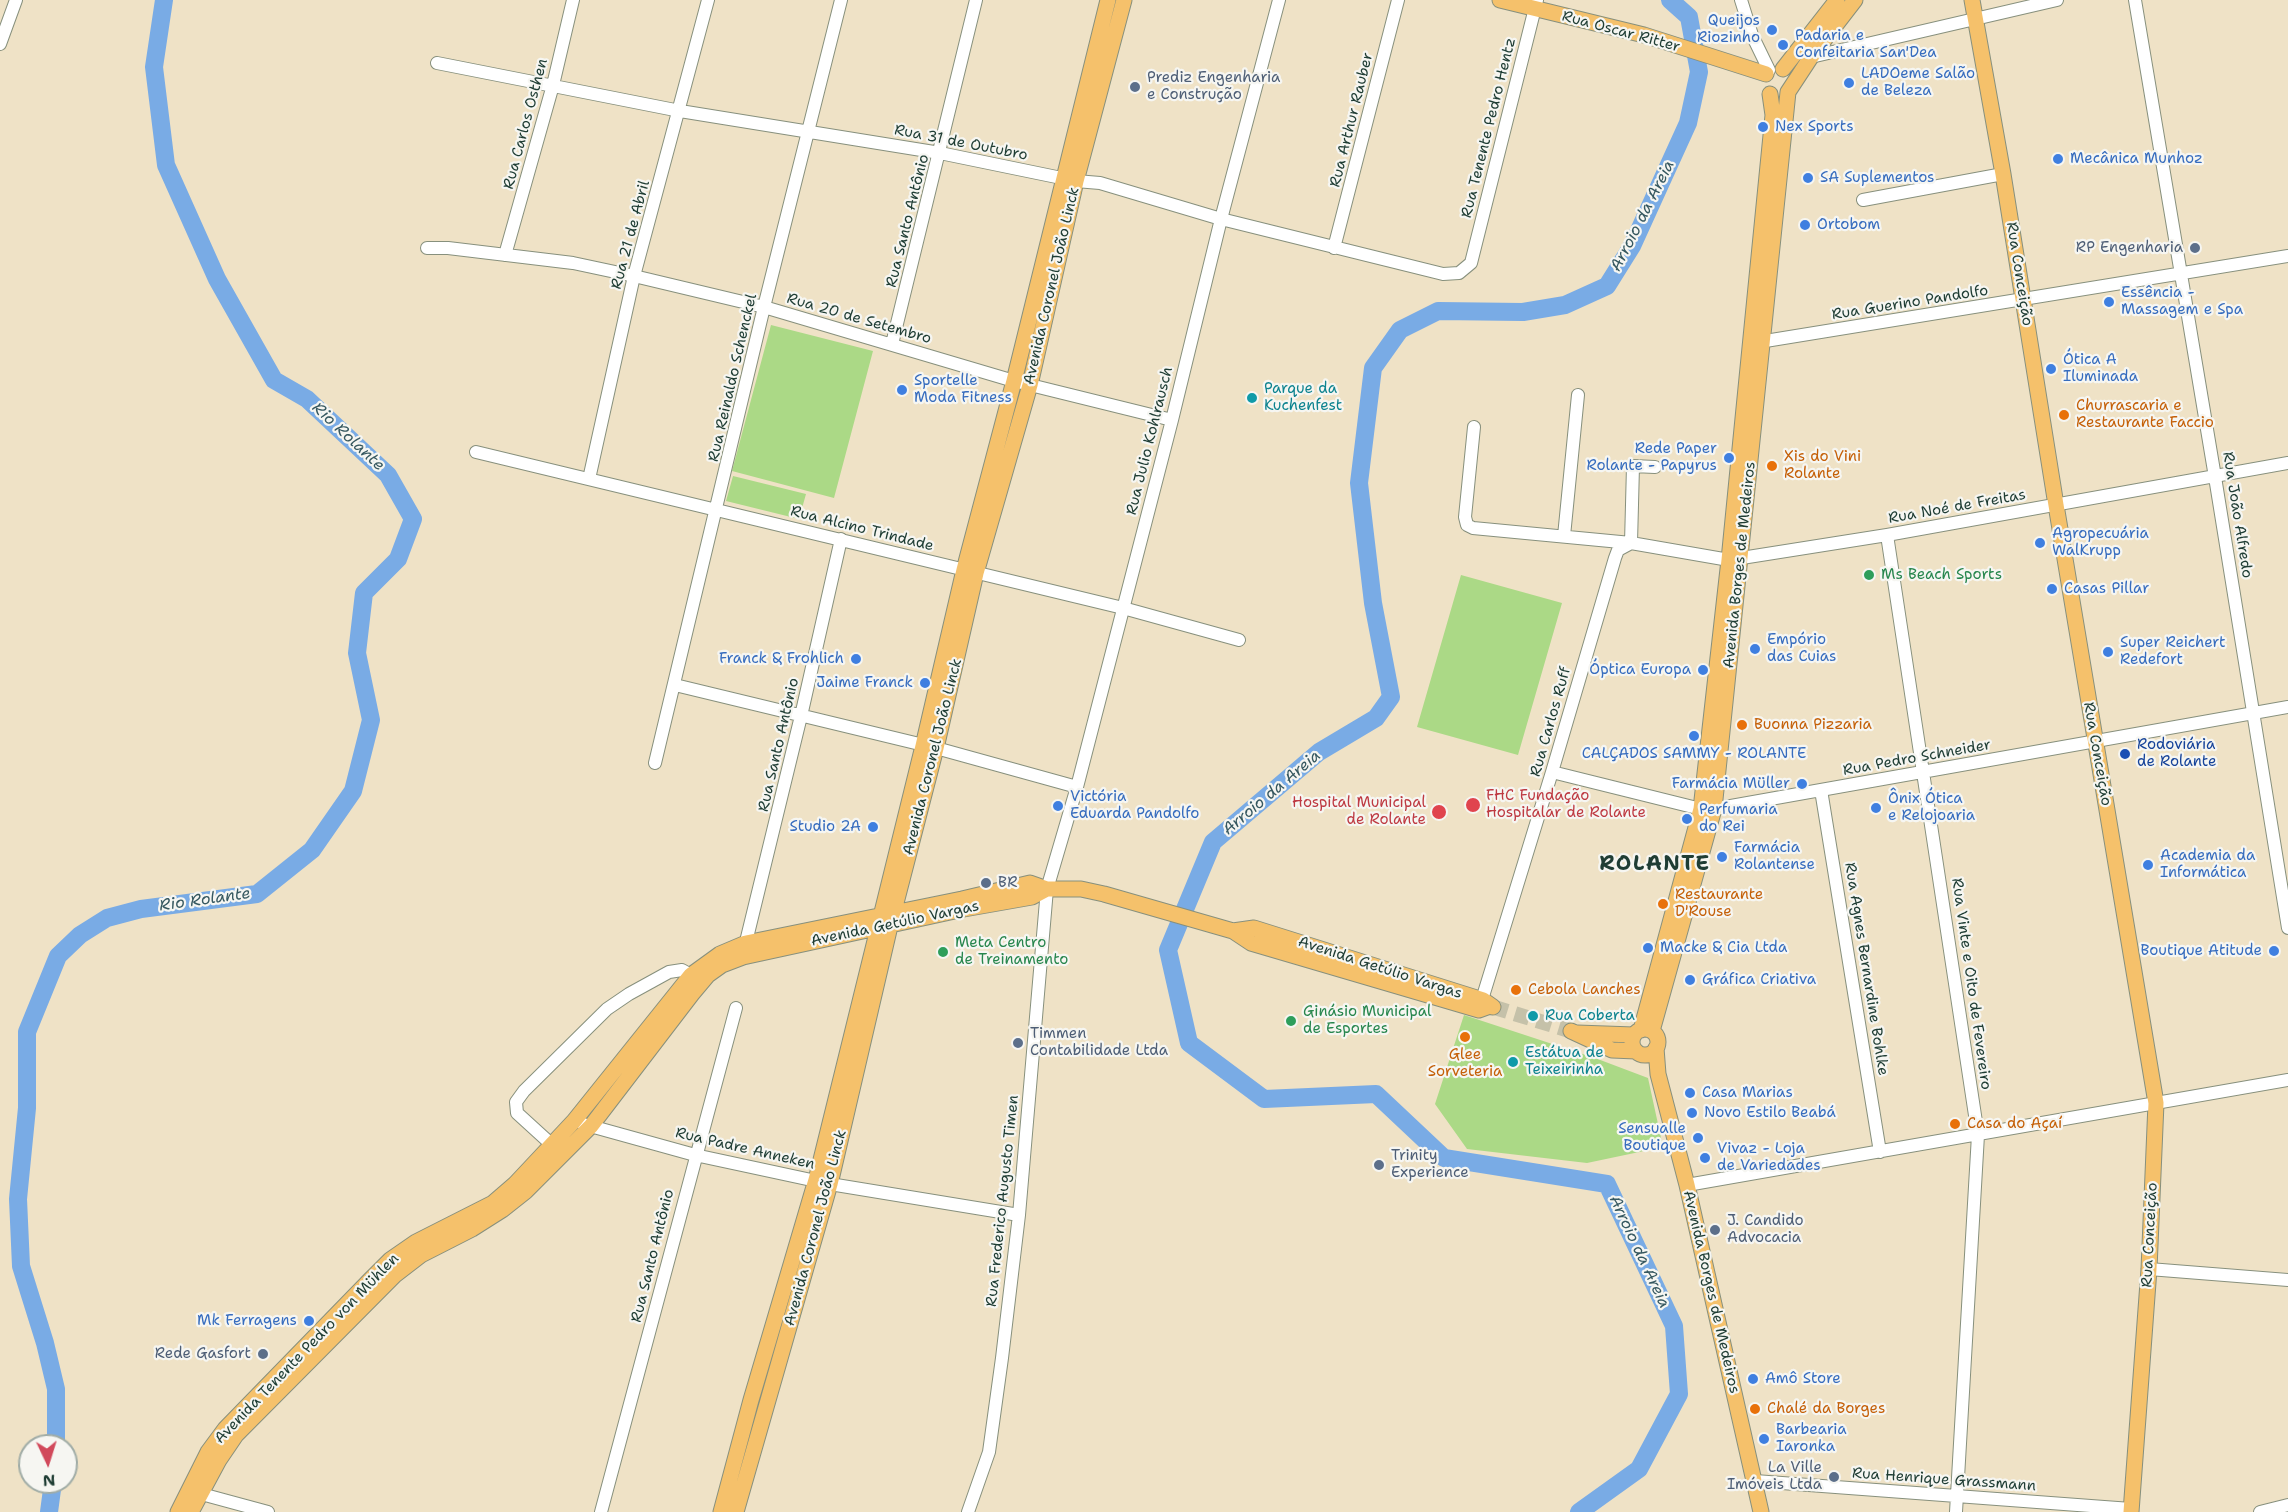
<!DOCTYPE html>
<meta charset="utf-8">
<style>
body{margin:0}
#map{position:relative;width:2288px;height:1512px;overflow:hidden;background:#efe2c6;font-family:"Shantell Sans",sans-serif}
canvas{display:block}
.north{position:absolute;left:18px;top:1434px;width:60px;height:60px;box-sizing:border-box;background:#f6f6f2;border:2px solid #a0aca6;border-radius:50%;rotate:176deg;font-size:16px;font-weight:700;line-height:24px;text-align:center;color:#1f3d34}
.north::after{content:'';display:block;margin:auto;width:21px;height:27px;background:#d1495b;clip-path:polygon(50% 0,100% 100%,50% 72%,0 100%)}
</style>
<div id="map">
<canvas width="2288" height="1512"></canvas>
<div class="north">N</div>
</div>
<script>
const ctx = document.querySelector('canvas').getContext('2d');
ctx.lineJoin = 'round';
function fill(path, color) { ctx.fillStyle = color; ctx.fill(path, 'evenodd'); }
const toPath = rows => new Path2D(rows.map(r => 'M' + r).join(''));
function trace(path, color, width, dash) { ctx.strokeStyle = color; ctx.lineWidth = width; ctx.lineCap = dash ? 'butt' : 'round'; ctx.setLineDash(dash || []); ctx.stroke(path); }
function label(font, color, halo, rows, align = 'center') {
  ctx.font = font + ' "Shantell Sans",sans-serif'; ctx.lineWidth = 4.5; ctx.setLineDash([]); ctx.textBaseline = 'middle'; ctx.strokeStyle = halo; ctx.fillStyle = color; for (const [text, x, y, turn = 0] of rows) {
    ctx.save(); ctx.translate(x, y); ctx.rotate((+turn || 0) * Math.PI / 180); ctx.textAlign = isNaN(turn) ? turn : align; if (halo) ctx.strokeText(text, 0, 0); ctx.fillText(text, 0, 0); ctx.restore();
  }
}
fill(toPath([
 [771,325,873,351,834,498,732,471],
 [733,476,806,494,799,519,726,501],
 [1461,575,1562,603,1518,755,1417,727],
 [1464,1015,1595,1058,1648,1078,1663,1147,1587,1163,1467,1149,1435,1104]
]), '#abd986');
trace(toPath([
 [56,1446,56,1389,45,1343,21,1266,18,1199,27,1108,27,1032,58,956,80,935,107,918,141,909,257,894,312,850,353,791,371,720,357,653,364,593,398,559,413,519,388,475,307,399,274,380,217,279,166,165,154,67,164,0],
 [49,1512,53,1482],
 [1579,1512,1639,1469,1679,1394,1674,1326,1607,1184,1444,1158,1376,1094,1264,1099,1189,1043,1168,950,1213,842,1319,752,1376,718,1391,697,1373,603,1359,483,1373,368,1400,330,1438,311,1523,312,1565,305,1607,286,1632,246,1688,123,1699,72,1689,17,1670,0]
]), '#79abe5', 18);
trace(toPath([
 [1493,1007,1571,1031]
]), '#c5c1a9', 15, [15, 8]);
const minor = toPath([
 [1741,0,1752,35,1769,70],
 [2135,0,2215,477,2288,928],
 [0,44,16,0],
 [1811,57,2057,0],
 [437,63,680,111,940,153,1076,181,1100,183,1221,219,1443,274,1459,273,1471,263,1537,0],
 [1863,200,2003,174],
 [427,248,448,248,573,263,634,276,764,307,1014,381,1172,420],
 [1334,248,1398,0],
 [505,255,553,85,573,0],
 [1753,343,2288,256],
 [892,344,976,0],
 [1474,427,1465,517,1467,525,1473,528,1631,543,1729,560,1887,535,2288,463],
 [476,452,1123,608,1239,640],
 [589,479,634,276,708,0],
 [1887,535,1978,1135,1956,1512],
 [1564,536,1578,395],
 [1631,543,1633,466,1655,467],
 [675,685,936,748,1077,787],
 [655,763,764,307,841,0],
 [1552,772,1701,809,1714,809,2288,707],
 [1821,790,1880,1152],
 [744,950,801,716,841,539],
 [1480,1006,1552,772,1615,558,1618,550,1631,543],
 [583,1124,695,1155,830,1184,1019,1215],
 [551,1144,517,1113,516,1102,524,1091,607,1009,629,994,669,972,682,970,691,975,697,982],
 [1687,1185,2288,1080],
 [2149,1269,2288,1280],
 [1755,1481,2131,1509],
 [194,1492,268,1512],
 [601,1512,736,1008],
 [968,1512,989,1452,1002,1358,1019,1215,1047,889,1077,787,1172,420,1221,219,1279,0],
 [2260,1512,2288,1505]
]);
const major = toPath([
 [1500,0,1644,35,1766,74],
 [1972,0,2003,174,2056,505,2156,1103,2149,1269,2131,1512],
 [1783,69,1837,0],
 [1233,931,1254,928,1483,1000,1493,1007],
 '1632 1042a13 13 0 1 1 26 0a13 13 0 1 1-26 0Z',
 [1641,1030,1701,809,1729,560,1773,115,1770,94],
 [1571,1031,1612,1050,1636,1051],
 [1652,1031,1714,809,1788,92,1811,57,1855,0],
 [1577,1033,1634,1035],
 [1656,1048,1658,1074,1687,1185,1761,1512],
 [178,1512,208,1452,225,1429,370,1280,390,1260,416,1242,493,1203,515,1184,574,1121,691,975,720,954,746,943,962,899,1030,883,1047,889,1081,889,1104,894,1233,931,1251,943,1479,1010,1490,1006],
 [191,1512,219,1460,236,1435,395,1275,421,1255,472,1229,502,1210,526,1191,591,1126,692,994,708,975,722,965,743,957,964,909,1032,897,1047,889],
 [721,1512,751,1400,816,1180,923,746,964,570,1014,381,1108,0],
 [736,1512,830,1184,890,926,936,748,976,573,1030,385,1076,181,1124,0]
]);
trace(minor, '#87907d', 14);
trace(major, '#87907d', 17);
trace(minor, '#fff', 12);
trace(major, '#f5c16b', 15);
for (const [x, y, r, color] of [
 [1772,30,6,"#3f7fe0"],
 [1783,45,6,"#3f7fe0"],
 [1849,83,6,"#3f7fe0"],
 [1135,87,6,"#5c6f8a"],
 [1763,127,6,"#3f7fe0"],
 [2058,159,6,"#3f7fe0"],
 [1808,178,6,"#3f7fe0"],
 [1805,225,6,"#3f7fe0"],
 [2195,248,6,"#5c6f8a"],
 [2109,302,6,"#3f7fe0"],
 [2051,369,6,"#3f7fe0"],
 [902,390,6,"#3f7fe0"],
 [1252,398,6,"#0f9aa8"],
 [2064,415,6,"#e8710a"],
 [1729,458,6,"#3f7fe0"],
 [1772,466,6,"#e8710a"],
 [2040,543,6,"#3f7fe0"],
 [1869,575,6,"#2e9e5b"],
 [2052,589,6,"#3f7fe0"],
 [1755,649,6,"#3f7fe0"],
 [2108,652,6,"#3f7fe0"],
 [856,659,6,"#3f7fe0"],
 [1703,670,6,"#3f7fe0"],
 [925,683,6,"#3f7fe0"],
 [1742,725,6,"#e8710a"],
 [1694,736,6,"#3f7fe0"],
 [2125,754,6,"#1a4fb4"],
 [1802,784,6,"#3f7fe0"],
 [1473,805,8,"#e0444e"],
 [1058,806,6,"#3f7fe0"],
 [1876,808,6,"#3f7fe0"],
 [1439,812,8,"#e0444e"],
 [1687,819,6,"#3f7fe0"],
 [873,827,6,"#3f7fe0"],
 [1722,857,6,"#3f7fe0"],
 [2148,865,6,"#3f7fe0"],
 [986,883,6,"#5c6f8a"],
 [1663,904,6,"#e8710a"],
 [1648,948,6,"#3f7fe0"],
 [2274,951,6,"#3f7fe0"],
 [943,952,6,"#2e9e5b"],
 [1690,980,6,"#3f7fe0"],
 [1516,990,6,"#e8710a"],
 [1533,1016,6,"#0f9aa8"],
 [1291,1021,6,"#2e9e5b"],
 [1465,1037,6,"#e8710a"],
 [1018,1043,6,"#5c6f8a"],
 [1513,1062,6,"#0f9aa8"],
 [1690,1093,6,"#3f7fe0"],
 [1692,1113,6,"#3f7fe0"],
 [1955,1124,6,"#e8710a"],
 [1698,1138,6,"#3f7fe0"],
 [1705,1158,6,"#3f7fe0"],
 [1379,1165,6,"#5c6f8a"],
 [1715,1230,6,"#5c6f8a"],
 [309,1321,6,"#3f7fe0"],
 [263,1354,6,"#5c6f8a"],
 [1753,1379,6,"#3f7fe0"],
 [1755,1409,6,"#e8710a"],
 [1764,1439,6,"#3f7fe0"],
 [1834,1477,6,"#5c6f8a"]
]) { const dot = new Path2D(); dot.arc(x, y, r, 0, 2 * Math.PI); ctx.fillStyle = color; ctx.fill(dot); trace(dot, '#f6f6f2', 2); }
label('15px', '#366cbe', '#f6f6f2', [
 ["Queijos",1760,21,"right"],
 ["Riozinho",1760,38,"right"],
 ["Padaria e",1795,36],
 ["Confeitaria San'Dea",1795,53],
 ["LADOeme Salão",1861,74],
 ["de Beleza",1861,91],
 ["Nex Sports",1775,127],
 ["Mecânica Munhoz",2070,159],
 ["SA Suplementos",1820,178],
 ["Ortobom",1817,225],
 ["Essência -",2121,293],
 ["Massagem e Spa",2121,310],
 ["Ótica A",2063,360],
 ["Iluminada",2063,377],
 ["Sportelle",914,381],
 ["Moda Fitness",914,398],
 ["Rede Paper",1717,449,"right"],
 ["Rolante - Papyrus",1717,466,"right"],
 ["Agropecuária",2052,534],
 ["WalKrupp",2052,551],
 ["Casas Pillar",2064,589],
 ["Empório",1767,640],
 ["das Cuias",1767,657],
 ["Super Reichert",2120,643],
 ["Redefort",2120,660],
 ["Franck & Frohlich",844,659,"right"],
 ["Óptica Europa",1691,670,"right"],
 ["Jaime Franck",913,683,"right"],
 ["CALÇADOS SAMMY - ROLANTE",1694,754,"center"],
 ["Farmácia Müller",1790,784,"right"],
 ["Victória",1070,797],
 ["Eduarda Pandolfo",1070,814],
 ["Ônix Ótica",1888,799],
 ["e Relojoaria",1888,816],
 ["Perfumaria",1699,810],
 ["do Rei",1699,827],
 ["Studio 2A",861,827,"right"],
 ["Farmácia",1734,848],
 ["Rolantense",1734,865],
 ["Academia da",2160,856],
 ["Informática",2160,873],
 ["Macke & Cia Ltda",1660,948],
 ["Boutique Atitude",2262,951,"right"],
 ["Gráfica Criativa",1702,980],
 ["Casa Marias",1702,1093],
 ["Novo Estilo Beabá",1704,1113],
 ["Sensualle",1686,1129,"right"],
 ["Boutique",1686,1146,"right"],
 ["Vivaz - Loja",1717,1149],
 ["de Variedades",1717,1166],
 ["Mk Ferragens",297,1321,"right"],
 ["Amô Store",1765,1379],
 ["Barbearia",1776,1430],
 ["Iaronka",1776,1447]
], 'left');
label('15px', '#1f3d34', '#f6f6f2', [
 ["Rua Oscar Ritter",1621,32,15],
 ["Rua Arthur Rauber",1352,120,-76],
 ["Rua Carlos Osthen",526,124,-75],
 ["Rua Tenente Pedro Hentz",1489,128,-76],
 ["Rua 31 de Outubro",961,143,11],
 ["Rua Santo Antônio",908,221,-76],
 ["Rua 21 de Abril",631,235,-75],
 ["Rua Conceição",2019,274,81],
 ["Avenida Coronel João Linck",1052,286,-77],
 ["Rua Guerino Pandolfo",1910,303,-9],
 ["Rua 20 de Setembro",859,319,16],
 ["Rua Reinaldo Schenckel",733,378,-77],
 ["Rua Julio Kohlrausch",1150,441,-76],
 ["Rua Noé de Freitas",1957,507,-10],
 ["Rua João Alfredo",2237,515,81],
 ["Rua Alcino Trindade",862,529,14],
 ["Avenida Borges de Medeiros",1740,565,-84],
 ["Rua Carlos Ruff",1551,722,-74],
 ["Rua Santo Antônio",779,745,-77],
 ["Rua Conceição",2097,754,80],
 ["Avenida Coronel João Linck",933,757,-76],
 ["Rua Pedro Schneider",1917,758,-10],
 ["Avenida Getúlio Vargas",895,924,-12],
 ["Avenida Getúlio Vargas",1380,968,18],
 ["Rua Agnes Bernardine Bohlke",1866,969,81],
 ["Rua Vinte e Oito de Fevereiro",1971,984,82],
 ["Rua Padre Anneken",745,1149,13],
 ["Rua Frederico Augusto Timen",1003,1201,-84],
 ["Avenida Coronel João Linck",816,1228,-75],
 ["Rua Conceição",2150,1235,-87],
 ["Rua Santo Antônio",653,1256,-76],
 ["Avenida Borges de Medeiros",1711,1292,77],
 ["Avenida Tenente Pedro von Mühlen",307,1349,-46],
 ["Rua Henrique Grassmann",1944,1480,4]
]);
label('15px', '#4e5e75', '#f6f6f2', [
 ["Prediz Engenharia",1147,78],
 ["e Construção",1147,95],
 ["RP Engenharia",2183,248,"right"],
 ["BR",998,883],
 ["Timmen",1030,1034],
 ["Contabilidade Ltda",1030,1051],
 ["Trinity",1391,1156],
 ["Experience",1391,1173],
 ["J. Candido",1727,1221],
 ["Advocacia",1727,1238],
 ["Rede Gasfort",251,1354,"right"],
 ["La Ville",1822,1468,"right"],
 ["Imóveis Ltda",1822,1485,"right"]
], 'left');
label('15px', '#0d838f', '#f6f6f2', [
 ["Parque da",1264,389],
 ["Kuchenfest",1264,406],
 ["Rua Coberta",1545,1016],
 ["Estátua de",1525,1053],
 ["Teixeirinha",1525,1070]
], 'left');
label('15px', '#c56008', '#f6f6f2', [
 ["Churrascaria e",2076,406],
 ["Restaurante Faccio",2076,423],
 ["Xis do Vini",1784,457],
 ["Rolante",1784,474],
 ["Buonna Pizzaria",1754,725],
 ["Restaurante",1675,895],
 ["D'Rouse",1675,912],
 ["Cebola Lanches",1528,990],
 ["Glee",1465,1055,"center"],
 ["Sorveteria",1465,1072,"center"],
 ["Casa do Açaí",1967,1124],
 ["Chalé da Borges",1767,1409]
], 'left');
label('15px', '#27864d', '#f6f6f2', [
 ["Ms Beach Sports",1881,575],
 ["Meta Centro",955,943],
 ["de Treinamento",955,960],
 ["Ginásio Municipal",1303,1012],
 ["de Esportes",1303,1029]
], 'left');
label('15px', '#164399', '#f6f6f2', [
 ["Rodoviária",2137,745],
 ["de Rolante",2137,762]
], 'left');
label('15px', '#be3a42', '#f6f6f2', [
 ["FHC Fundação",1486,796],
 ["Hospitalar de Rolante",1486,813],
 ["Hospital Municipal",1426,803,"right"],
 ["de Rolante",1426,820,"right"]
], 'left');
label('italic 16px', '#365860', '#f6f6f2', [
 ["Arroio da Areia",1643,216,-63],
 ["Rio Rolante",348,437,43],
 ["Arroio da Areia",1272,793,-40],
 ["Rio Rolante",205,900,-8],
 ["Arroio da Areia",1639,1252,65]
]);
ctx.letterSpacing = '1.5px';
label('bold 21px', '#1f3d34', '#f6f6f2', [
 ["ROLANTE",1655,865]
]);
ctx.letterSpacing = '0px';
</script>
